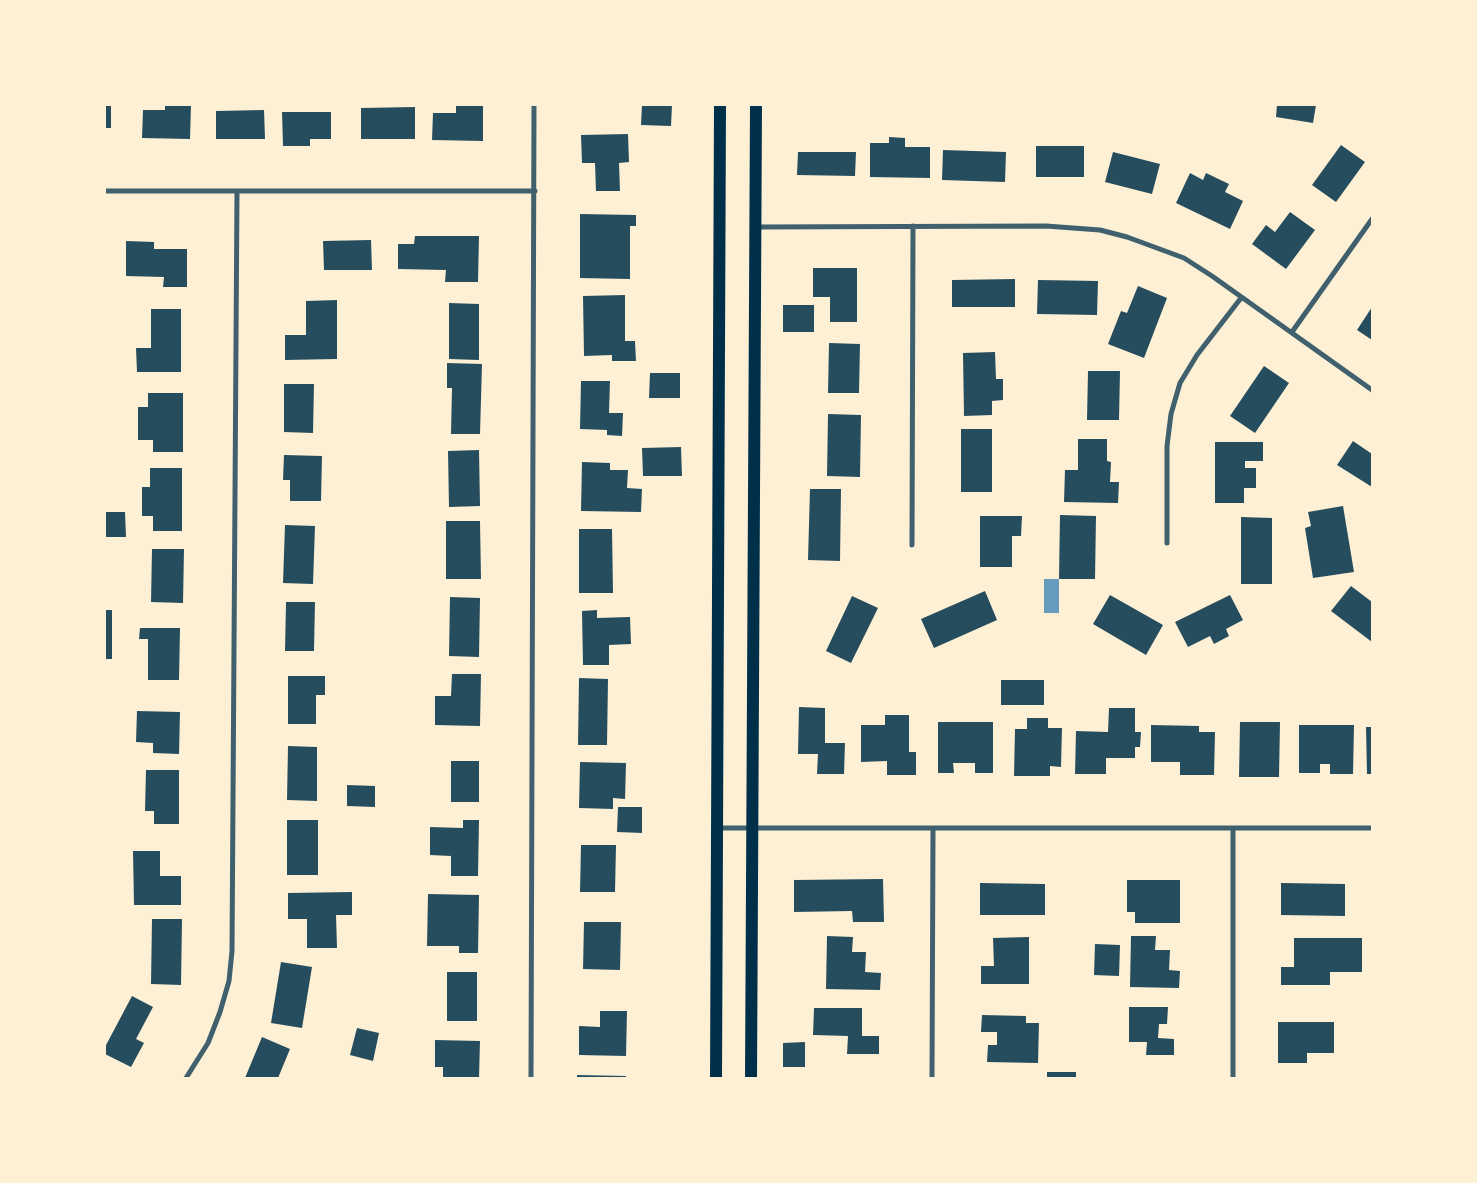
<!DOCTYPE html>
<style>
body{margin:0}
#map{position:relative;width:1477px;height:1183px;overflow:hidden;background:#fdf0d5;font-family:Inter,sans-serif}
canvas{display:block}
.frame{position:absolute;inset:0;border:106px solid #fdf0d5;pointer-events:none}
</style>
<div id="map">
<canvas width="1477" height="1183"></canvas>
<div class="frame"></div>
</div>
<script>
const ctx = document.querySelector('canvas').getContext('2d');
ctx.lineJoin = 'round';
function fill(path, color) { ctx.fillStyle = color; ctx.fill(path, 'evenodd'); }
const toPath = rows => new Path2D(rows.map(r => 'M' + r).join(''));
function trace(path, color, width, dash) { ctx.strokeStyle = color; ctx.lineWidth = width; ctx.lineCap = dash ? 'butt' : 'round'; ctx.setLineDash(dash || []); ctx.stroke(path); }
fill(toPath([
 [1044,579,1059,579,1059,613,1044,613]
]), '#669bbc');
fill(toPath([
 [105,105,111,105,111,128,105,128],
 [165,105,191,105,190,139,142,138,143,110,165,110],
 [456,105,483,105,483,141,432,140,433,113,456,113],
 [642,105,672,105,671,126,641,125],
 [1277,105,1316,105,1313,123,1276,117],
 [415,107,415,139,361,139,361,108],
 [264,110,265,139,216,139,216,111],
 [282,112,331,112,331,139,310,139,310,146,283,146],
 [628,134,629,162,619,163,620,191,596,191,595,163,582,163,581,135],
 [889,137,905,138,905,147,930,147,930,178,870,177,870,143,889,143],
 [1341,145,1365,162,1336,202,1312,185],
 [1036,146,1084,146,1084,177,1036,177],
 [943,150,1006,152,1005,182,942,180],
 [798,152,856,152,855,176,797,175],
 [1113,152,1160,164,1152,194,1105,182],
 [1190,173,1203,180,1206,173,1229,184,1225,192,1243,201,1230,229,1176,203],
 [1290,212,1315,230,1286,269,1252,244,1266,225,1275,232],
 [580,214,636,215,636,226,630,226,630,279,580,278],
 [415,236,479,236,478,282,445,282,446,270,398,269,398,244,414,244],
 [371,240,372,270,324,270,323,241],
 [126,241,154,242,154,249,187,249,187,287,163,287,164,277,126,276],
 [813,268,857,268,857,322,830,322,830,297,813,297],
 [1015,279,1015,307,952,307,952,280],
 [1038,280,1098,281,1097,315,1037,314],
 [1138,286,1167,298,1144,358,1108,344,1121,311,1127,313],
 [625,295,625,341,635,341,636,361,612,361,612,355,584,356,583,296],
 [337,300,337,359,285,360,285,335,306,335,306,301],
 [449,303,479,304,479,360,449,359],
 [783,305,814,305,814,332,783,332],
 [1372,307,1372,340,1357,330],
 [151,309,181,309,181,372,137,372,136,348,151,348],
 [829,343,860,344,859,393,828,393],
 [995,352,996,379,1003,379,1003,400,992,401,992,415,964,416,963,353],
 [447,363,482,364,480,434,451,434,452,388,447,388],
 [1264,366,1289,383,1255,433,1230,416],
 [1088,371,1120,371,1119,420,1087,420],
 [650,373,680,373,680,398,649,398],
 [581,381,610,381,609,413,623,413,622,436,607,435,607,430,580,429],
 [284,384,314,384,313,433,284,432],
 [148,393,183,393,183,452,153,452,153,440,138,440,138,407,148,407],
 [828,414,861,415,860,477,827,476],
 [961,429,992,429,992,492,961,492],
 [1078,439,1107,439,1107,461,1111,462,1110,482,1119,482,1118,503,1064,502,1065,470,1078,470],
 [1353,441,1372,454,1372,487,1337,465],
 [1215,442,1263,442,1263,461,1245,461,1245,468,1256,468,1256,488,1244,488,1244,503,1215,503],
 [681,447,682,476,643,476,642,448],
 [479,450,480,506,449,507,448,451],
 [284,455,322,456,321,501,290,501,290,480,283,480],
 [582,462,610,463,610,470,628,470,627,488,642,489,641,512,581,511],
 [150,468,182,468,182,531,153,531,153,516,142,516,142,487,150,487],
 [810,489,841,489,840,561,808,560],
 [1343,506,1354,572,1313,578,1305,528,1311,526,1308,512],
 [105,512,125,512,126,537,105,537],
 [1060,515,1096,516,1095,579,1059,579],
 [980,516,1022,516,1021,536,1012,536,1012,567,980,567],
 [1241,517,1272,518,1272,584,1241,584],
 [446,521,480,521,481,579,446,579],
 [285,525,315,526,313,584,283,583],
 [579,529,612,529,613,593,579,593],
 [152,549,184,549,183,603,151,602],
 [1351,586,1372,602,1372,642,1331,611],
 [985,591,997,620,934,648,921,619],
 [1110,595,1163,625,1146,655,1093,624],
 [1230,595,1243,620,1226,629,1229,636,1214,644,1210,636,1188,647,1175,622],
 [852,596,878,608,851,663,826,651],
 [450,597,480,598,479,657,449,656],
 [286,602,315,602,314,651,285,651],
 [105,610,112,610,112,659,105,659],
 [597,610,597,618,630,617,631,644,609,645,609,665,583,665,582,611],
 [140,628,180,628,179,680,148,680,148,639,139,639],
 [452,674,481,674,480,726,435,725,435,696,451,696],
 [288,676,325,676,325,695,316,695,316,724,288,724],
 [579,678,608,679,607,745,578,745],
 [1001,680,1044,680,1044,705,1001,705],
 [799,707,825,708,825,743,845,743,844,774,817,774,818,754,798,754],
 [1109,708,1135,708,1135,732,1141,732,1140,747,1135,747,1135,758,1106,758,1106,774,1075,774,1076,731,1108,732],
 [137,711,180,712,179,754,153,753,153,743,136,742],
 [885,715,909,715,909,752,916,752,916,775,887,775,887,761,861,762,861,725,885,725],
 [1027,718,1048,718,1048,728,1062,728,1061,767,1050,766,1050,776,1014,776,1015,729,1027,729],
 [938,722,993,722,993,773,975,773,975,763,953,763,954,773,938,773],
 [1240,722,1280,722,1279,777,1239,777],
 [1151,725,1199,726,1199,732,1215,732,1214,775,1180,775,1180,762,1151,762],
 [1299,725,1354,725,1353,774,1330,774,1330,764,1320,764,1320,773,1299,773],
 [1366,727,1372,727,1372,774,1367,774],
 [288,746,317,747,317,801,287,800],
 [451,761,479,761,479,802,451,802],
 [580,762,626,763,625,799,613,798,613,809,579,808],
 [146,770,179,770,179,824,154,824,154,811,145,811],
 [347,785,375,786,375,807,347,806],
 [618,807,642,807,642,833,617,832],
 [287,820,318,820,318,875,287,875],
 [463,820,479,820,478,876,451,876,451,856,430,855,430,827,463,828],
 [581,845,616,845,615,892,580,892],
 [133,851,160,851,160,876,181,876,181,905,134,905],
 [883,879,884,922,853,922,852,911,794,912,794,880],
 [1127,880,1180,880,1180,923,1135,923,1135,912,1127,912],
 [980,883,1045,884,1045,915,980,915],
 [1281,883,1345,884,1345,916,1281,915],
 [352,892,352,915,336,915,337,948,307,948,307,919,288,919,288,893],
 [428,894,479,895,478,953,459,953,459,946,427,946],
 [152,919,182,919,181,985,151,984],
 [584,922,621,922,620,970,583,969],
 [827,936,853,937,852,952,866,952,865,972,881,973,880,990,826,989],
 [1131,936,1156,936,1155,950,1170,950,1169,970,1180,971,1179,988,1130,987],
 [1029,937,1029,984,981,984,981,966,994,966,993,938],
 [1294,938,1362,938,1362,972,1330,972,1330,985,1281,985,1281,967,1294,967],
 [1095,944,1120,945,1119,976,1094,975],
 [281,962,312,967,302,1028,271,1023],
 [447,972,477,972,477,1021,447,1021],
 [132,996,153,1007,136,1039,144,1043,131,1067,105,1054,105,1047],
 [1129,1007,1168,1007,1167,1024,1159,1024,1158,1038,1174,1039,1174,1055,1146,1055,1147,1042,1129,1042],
 [814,1008,862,1008,862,1036,879,1036,879,1054,847,1054,848,1036,813,1035],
 [600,1011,627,1011,626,1056,579,1055,579,1026,600,1027],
 [982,1015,1026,1016,1026,1023,1039,1023,1038,1063,987,1062,988,1045,997,1045,997,1032,981,1032],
 [1278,1022,1334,1022,1334,1053,1307,1053,1307,1063,1278,1063],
 [357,1028,379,1033,373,1061,350,1055],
 [262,1037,290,1049,278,1078,245,1078],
 [435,1040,480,1041,479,1078,443,1078,443,1067,435,1067],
 [805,1042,805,1067,783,1067,783,1043],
 [1047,1072,1076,1072,1076,1078,1047,1078],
 [577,1075,626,1076,626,1078,577,1078]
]), '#264d5e');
trace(toPath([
 [105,191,535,191],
 [756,227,1046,226,1100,230,1127,237,1184,258,1212,276,1372,390],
 [1292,332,1372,219],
 [1167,543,1167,446,1171,414,1180,383,1197,355,1241,298],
 [912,545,913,226],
 [718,828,1372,828],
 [186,1078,208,1043,220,1012,229,981,232,951,237,191],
 [531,1078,534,105],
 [932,1078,933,828],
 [1233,1078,1233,829]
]), '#3f606c', 5);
trace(toPath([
 [716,1078,720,105],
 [751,1078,756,105]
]), '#003049', 12);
</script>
